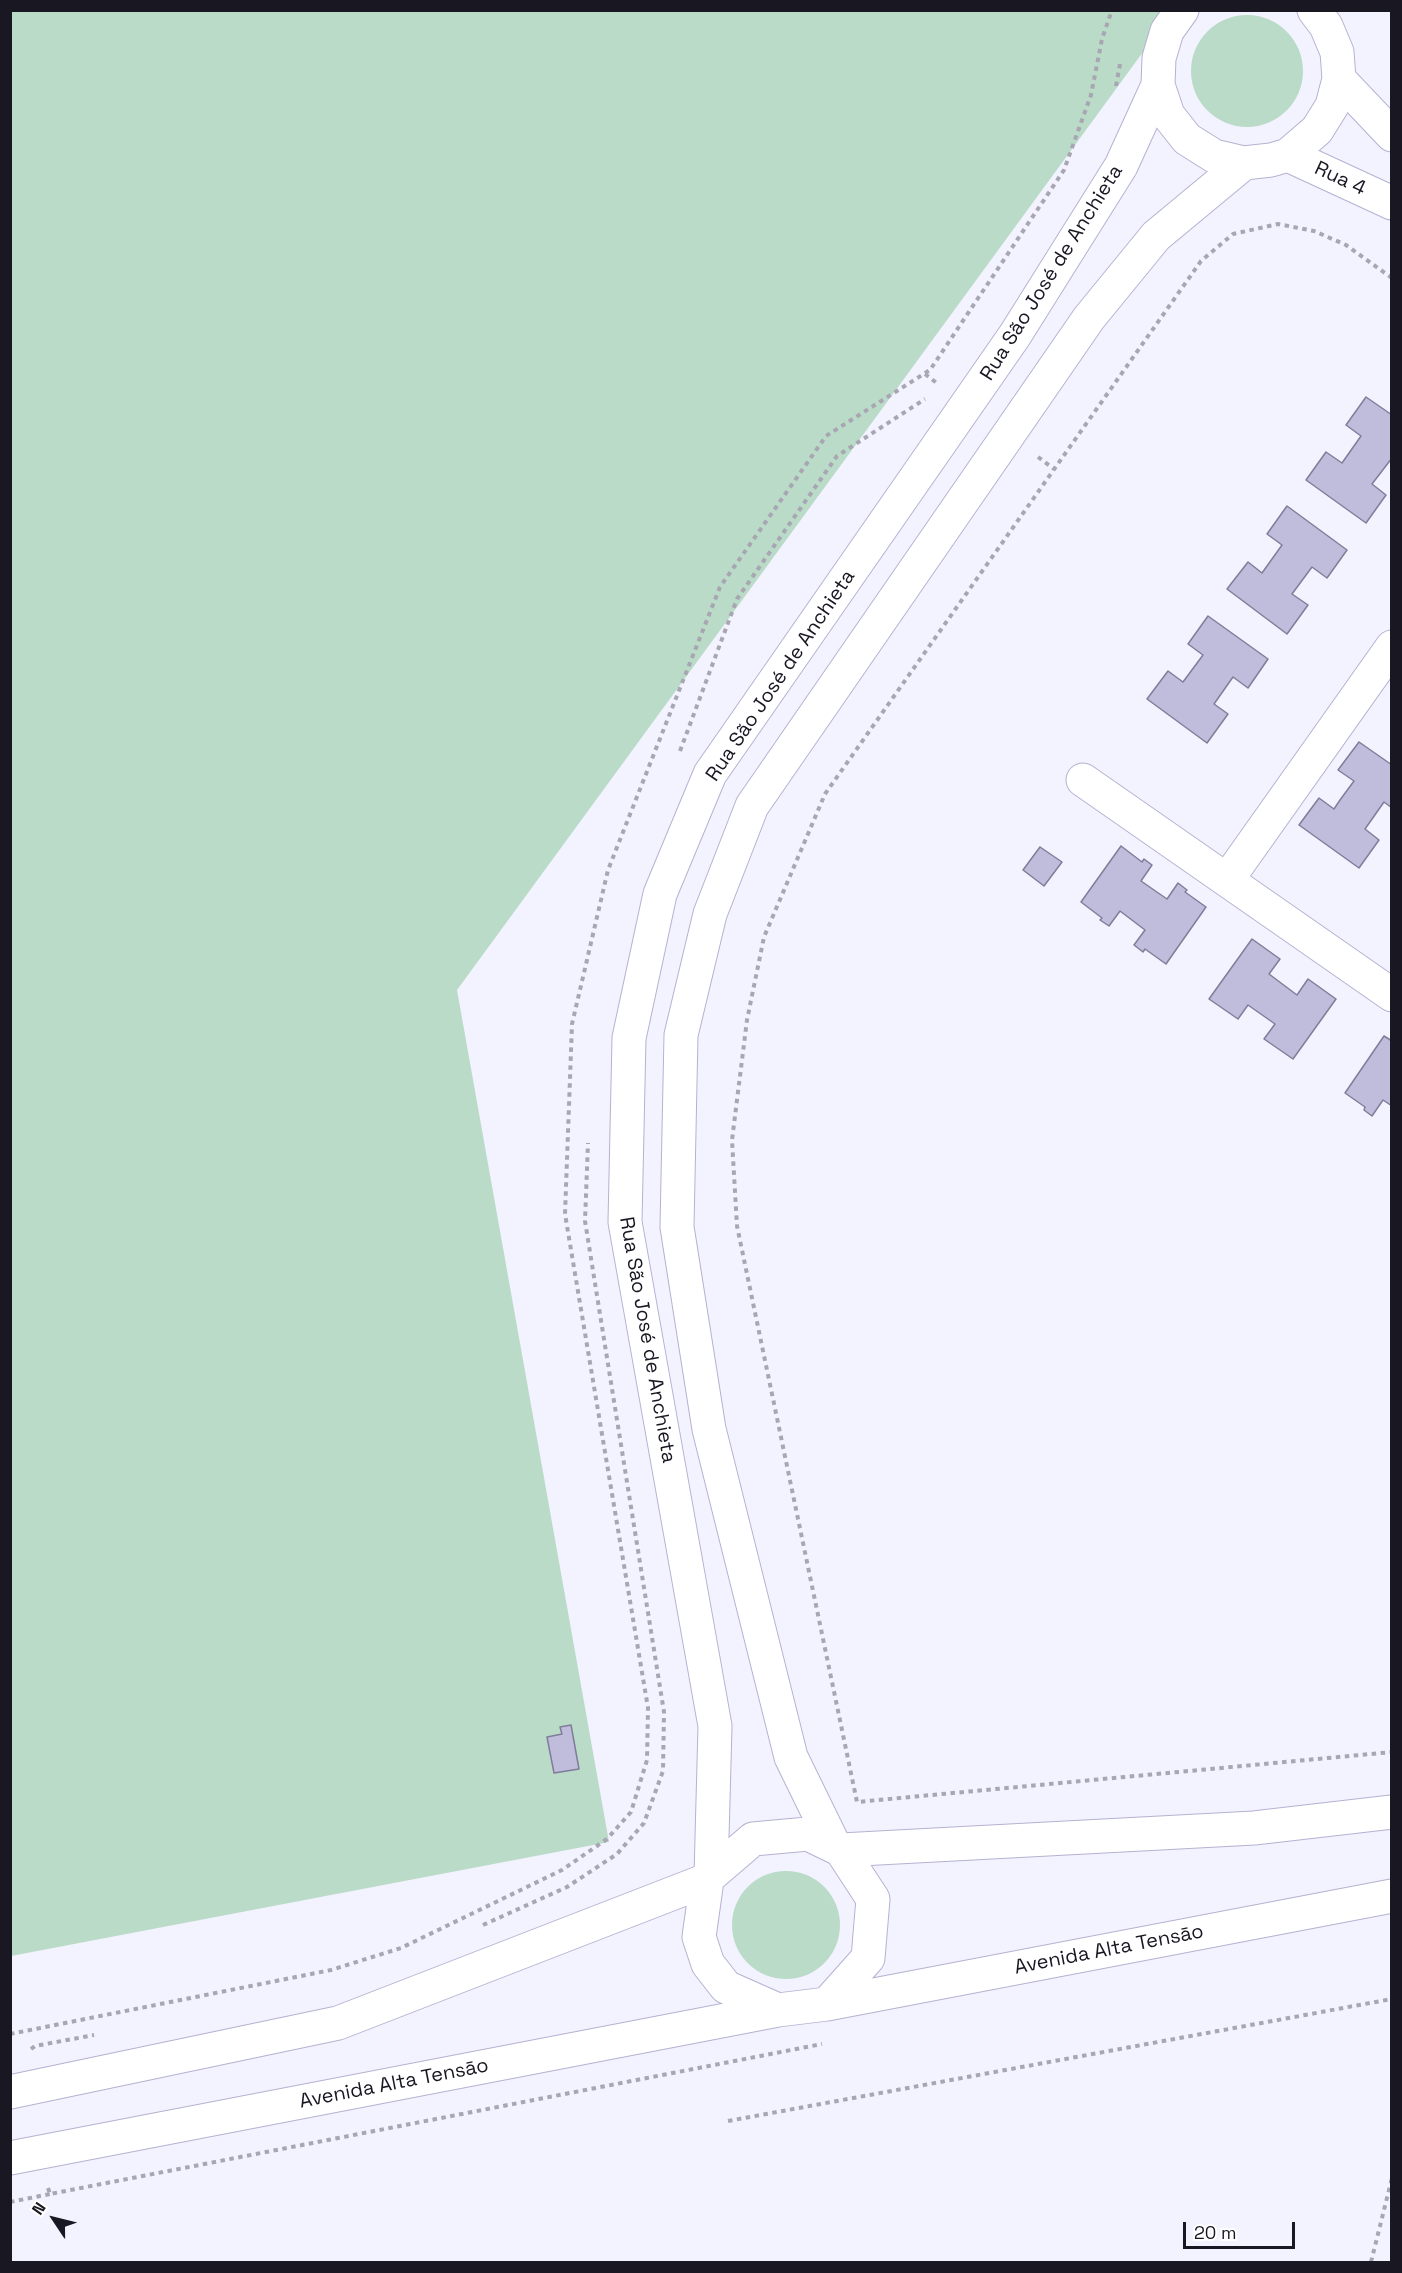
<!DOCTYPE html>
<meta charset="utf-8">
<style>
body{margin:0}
#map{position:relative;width:1402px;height:2273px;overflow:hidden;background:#f3f2ff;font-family:"Space Grotesk",sans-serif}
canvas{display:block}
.frame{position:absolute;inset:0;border:12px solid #181722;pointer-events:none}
.north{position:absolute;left:24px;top:2189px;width:60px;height:60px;-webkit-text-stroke:4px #fff;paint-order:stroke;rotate:305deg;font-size:16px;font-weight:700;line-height:24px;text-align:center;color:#181722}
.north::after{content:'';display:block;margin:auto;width:21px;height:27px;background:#181722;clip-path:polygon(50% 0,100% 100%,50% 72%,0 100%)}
.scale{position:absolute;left:1183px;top:2222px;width:112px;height:27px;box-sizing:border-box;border:3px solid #181722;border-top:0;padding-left:8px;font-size:18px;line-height:21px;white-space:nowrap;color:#181722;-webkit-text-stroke:4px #fff;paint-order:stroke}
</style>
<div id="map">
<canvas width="1402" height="2273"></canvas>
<div class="frame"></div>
<div class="north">N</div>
<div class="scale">20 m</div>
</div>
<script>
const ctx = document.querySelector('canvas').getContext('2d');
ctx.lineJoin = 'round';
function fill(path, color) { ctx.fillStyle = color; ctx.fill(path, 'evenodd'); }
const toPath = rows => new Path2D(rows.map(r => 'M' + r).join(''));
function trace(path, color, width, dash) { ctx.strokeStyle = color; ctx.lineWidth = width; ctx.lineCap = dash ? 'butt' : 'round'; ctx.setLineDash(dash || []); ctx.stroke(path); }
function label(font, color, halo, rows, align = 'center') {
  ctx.font = font + ' "Space Grotesk",sans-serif'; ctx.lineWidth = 4.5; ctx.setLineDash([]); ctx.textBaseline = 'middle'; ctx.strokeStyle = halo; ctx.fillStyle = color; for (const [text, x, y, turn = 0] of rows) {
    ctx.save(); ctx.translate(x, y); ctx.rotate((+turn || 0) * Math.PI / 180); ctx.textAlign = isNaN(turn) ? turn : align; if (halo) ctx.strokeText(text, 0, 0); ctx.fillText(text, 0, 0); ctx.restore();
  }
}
fill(toPath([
 [11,11,1173,11,457,990,609,1842,11,1956],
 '1191 71a56 56 0 1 1 112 0a56 56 0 1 1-112 0Z',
 '732 1925a54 54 0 1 1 108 0a54 54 0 1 1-108 0Z'
]), '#badbc7');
const building = toPath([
 [1366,397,1392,415,1392,458,1372,484,1386,495,1366,523,1306,480,1326,452,1342,463,1361,436,1346,425,1366,397],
 [1287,506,1347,550,1327,578,1312,567,1292,594,1308,605,1287,634,1227,589,1248,562,1262,573,1282,545,1267,534,1287,506],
 [1208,616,1268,659,1248,688,1233,677,1214,704,1228,714,1207,743,1147,699,1168,671,1183,682,1203,655,1188,644,1208,616],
 [1359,742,1392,765,1392,808,1384,802,1365,829,1379,840,1359,868,1299,825,1319,798,1334,809,1340,800,1354,781,1338,770,1359,742],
 [1121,846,1142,862,1144,859,1152,865,1141,881,1167,899,1178,883,1187,890,1185,892,1206,907,1166,964,1145,949,1143,952,1134,945,1145,930,1120,911,1109,926,1100,920,1102,918,1081,902,1121,846],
 [1040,847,1062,862,1044,886,1023,870,1040,847],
 [1252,939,1280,959,1269,974,1297,995,1308,979,1336,999,1293,1059,1264,1039,1275,1024,1248,1005,1238,1019,1209,999,1252,939],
 [1384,1036,1392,1041,1392,1106,1383,1100,1372,1116,1364,1110,1365,1107,1345,1093,1384,1036],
 [571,1725,579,1769,554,1773,547,1737,562,1734,560,1727,571,1725]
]);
fill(building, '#c0bddc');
trace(building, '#7f7d99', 1.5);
const minor = toPath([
 [1182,10,1167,31,1159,58,1158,85,1168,115,1187,139,1214,156,1244,163,1271,160,1288,155,1317,130,1332,106,1339,79,1337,52,1326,26,1314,10],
 [1339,79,1392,135],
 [1288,155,1392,203],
 [1083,780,1392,995],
 [1227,880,1392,647],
 [808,1834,841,1850,873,1899,868,1958,827,2004,778,2010,726,1987,708,1964,699,1937,707,1880,711,1875,753,1839,808,1834],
 [834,1845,791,1757,709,1429,677,1227,681,1035,710,914,752,806,1089,318,1156,236,1244,163],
 [841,1850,1254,1828,1392,1812],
 [711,1875,715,1726,625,1222,629,1038,660,894,710,774,1015,335,1121,166,1158,85],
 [827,2004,1392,1896],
 [10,2092,338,2023,707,1880],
 [10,2158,778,2010]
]);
trace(minor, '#b5b2d1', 35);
trace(toPath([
 [1116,86,1120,64],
 [1392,278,1346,245,1314,231,1278,224,1233,234,1201,261,825,794,764,937,747,1020,732,1140,737,1226,857,1802,1392,1752],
 [925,374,938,384],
 [1038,457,1054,469],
 [680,751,737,599,837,456,925,399],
 [483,1925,567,1887,617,1854,644,1823,663,1771,664,1712,585,1221,588,1143],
 [10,2034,331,1970,401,1948,562,1870,607,1839,631,1812,647,1760,648,1708,565,1214,572,1024,608,870,720,587,826,436,930,370,1064,170,1091,95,1102,39,1112,10],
 [31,2049,35,2046,94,2035],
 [728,2121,1392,1999],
 [48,2188,50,2194,822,2044],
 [10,2202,50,2194],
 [1371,2262,1392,2178]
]), '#a7a6b2', 4, [4.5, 4.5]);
trace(minor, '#fff', 33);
label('20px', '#181722', '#fff', [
 ["Rua 4",1340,179,25],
 ["Rua São José de Anchieta",1052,273,-58],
 ["Rua São José de Anchieta",781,676,-56],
 ["Rua São José de Anchieta",647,1340,80],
 ["Avenida Alta Tensāo",1109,1950,-11],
 ["Avenida Alta Tensāo",394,2084,-11]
]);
</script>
